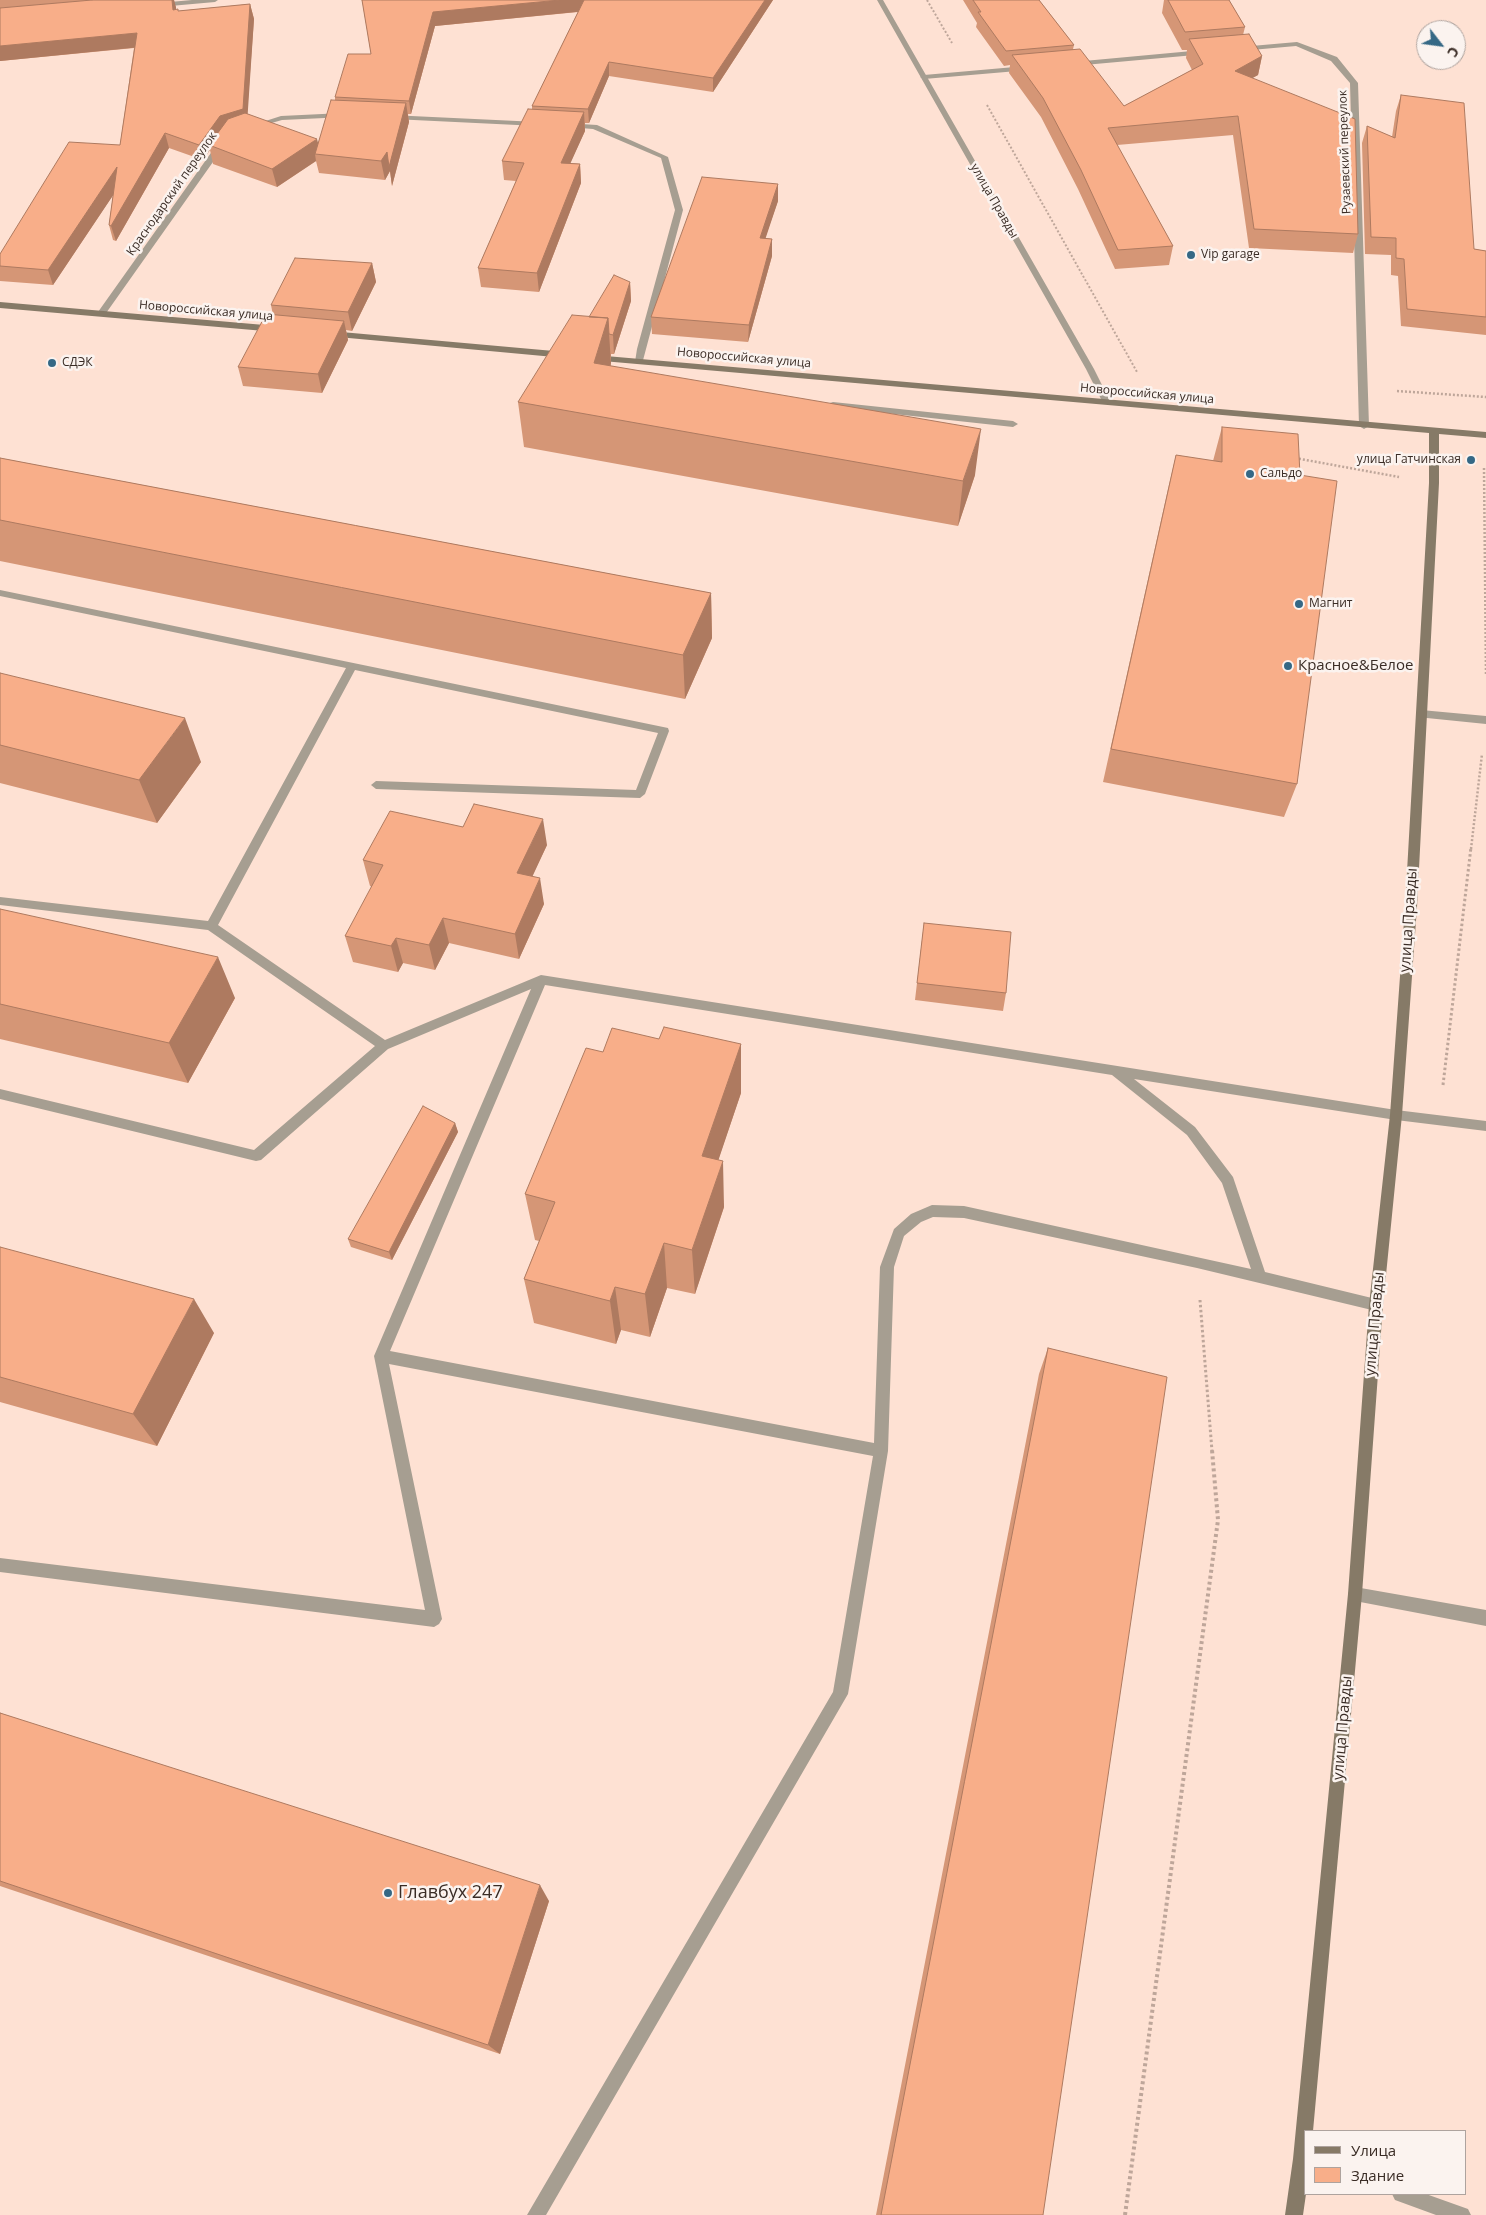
<!DOCTYPE html>
<meta charset="utf-8">
<style>
body{margin:0}
#map{position:relative;width:1486px;height:2215px;overflow:hidden;background:#fee1d3;font-family:"Open Sans",sans-serif}
canvas{display:block}
.legend{position:absolute;left:1304px;top:2130px;width:162px;height:65px;box-sizing:border-box;background:#fbf3ef;border:1px solid #aea39e;margin:0;padding:6px 9px;list-style:none;font-size:15px;color:#3a2c25}
.legend li{display:flex;align-items:center;gap:10px;height:25px}
.legend b{width:25px;border:1px solid #aea39e}
.north{position:absolute;left:1416px;top:20px;width:50px;height:50px;box-sizing:border-box;background:#fbf3ef;border:1px solid #aea39e;border-radius:50%;rotate:120deg;font-size:14px;font-weight:700;line-height:20px;text-align:center;color:#3a2c25}
.north::after{content:'';display:block;margin:auto;width:18px;height:22px;background:#356885;clip-path:polygon(50% 0,100% 100%,50% 72%,0 100%)}
</style>
<div id="map">
<canvas width="1486" height="2215"></canvas>
<ul class="legend">
<li><b style="height:6px;background:#867a67"></b>Улица</li>
<li><b style="height:14px;background:#f8ae89"></b>Здание</li>
</ul>
<div class="north">С</div>
</div>
<script>
const ctx = document.querySelector('canvas').getContext('2d');
ctx.lineJoin = 'round';
const toPath = rows => new Path2D(rows.map(r => 'M' + r).join(''));
function trace(path, color, width, dash) { ctx.strokeStyle = color; ctx.lineWidth = width; ctx.lineCap = dash ? 'butt' : 'round'; ctx.setLineDash(dash || []); ctx.stroke(path); }
function fill(path, color) { ctx.fillStyle = color; ctx.fill(path, 'evenodd'); }
function label(font, color, halo, rows, align = 'center') {
  ctx.font = font + ' "Open Sans",sans-serif'; ctx.lineWidth = 5; ctx.setLineDash([]); ctx.textBaseline = 'middle'; ctx.strokeStyle = halo; ctx.fillStyle = color; for (const [text, x, y, turn = 0] of rows) {
    ctx.save(); ctx.translate(x, y); ctx.rotate((+turn || 0) * Math.PI / 180); ctx.textAlign = isNaN(turn) ? turn : align; if (halo) ctx.strokeText(text, 0, 0); ctx.fillText(text, 0, 0); ctx.restore();
  }
}
trace(toPath([
 [927,0,952,43],
 [987,105,1137,372]
]), '#bea69a', 2, [2, 2]);
trace(toPath([
 [1397,391,1486,397],
 [1295,458,1399,477],
 [1484,468,1486,676],
 [1471,849,1482,754]
]), '#bea69a', 2.5, [2, 2]);
trace(toPath([
 [1443,1085,1471,847],
 [1200,1300,1212,1451]
]), '#bea69a', 3, [2.5, 2.5]);
trace(toPath([
 [1125,2215,1218,1520,1212,1450]
]), '#bea69a', 4, [3, 3]);
fill(toPath([
 [1297,42,1337,57,1358,83,1369,426,1364,429,1359,426,1350,83,1331,61,1296,46,1240,51,1236,49,1240,47,1297,42],
 [1203,50,1207,52,1206,54,1073,66,1069,64,1073,62,1203,50],
 [1026,66,1029,66,1029,70,924,79,920,77,924,75,1026,66],
 [833,402,1013,421,1018,424,1013,427,830,407,830,403,833,402],
 [0,590,668,728,669,731,645,794,640,798,376,789,371,785,376,781,636,790,658,733,355,670,218,925,385,1040,541,975,1396,1110,1400,1111,1402,1115,1400,1119,1396,1120,1134,1079,1195,1127,1233,1177,1265,1272,1376,1299,1381,1301,1383,1305,1381,1309,1376,1311,1197,1268,964,1218,933,1217,921,1222,904,1236,894,1267,888,1451,848,1694,546,2215,527,2215,833,1692,873,1456,389,1364,442,1619,439,1624,434,1627,0,1572,0,1558,425,1610,374,1356,531,989,388,1049,261,1160,256,1161,0,1099,0,1089,254,1150,375,1046,208,930,0,905,0,897,208,921,346,668,0,596,0,590],
 [545,985,1112,1075,1187,1135,1222,1183,1251,1269,964,1206,932,1205,911,1214,894,1229,880,1267,874,1443,390,1351,545,985]
]), '#a69e91');
fill(toPath([
 [192,0,218,0,215,2,159,7,156,5,159,3,192,0],
 [877,0,883,0,1094,369,1111,403,1110,405,1103,403,1086,369,877,0],
 [343,113,347,115,346,117,282,120,254,128,250,126,281,116,343,113],
 [390,115,538,122,542,124,538,126,393,119,390,119,390,115],
 [565,123,597,125,668,157,683,210,642,364,635,362,637,349,675,210,661,158,593,129,568,127,564,125,565,123],
 [218,143,225,145,104,316,98,316,98,312,218,143],
 [1421,710,1486,716,1486,724,1417,717,1416,714,1421,710],
 [1396,1110,1486,1121,1486,1131,1396,1120,1392,1119,1390,1115,1392,1111,1396,1110],
 [1355,1587,1486,1610,1486,1626,1355,1601,1350,1599,1348,1594,1350,1589,1355,1587],
 [1392,2194,1426,2194,1468,2209,1471,2215,1436,2215,1395,2200,1392,2194]
]), '#a69e91');
fill(toPath([
 [0,302,276,326,280,329,276,332,0,308,0,302],
 [330,331,565,352,569,355,565,358,327,336,327,332,330,331],
 [594,355,1486,432,1486,438,1439,434,1439,483,1417,907,1402,1115,1383,1305,1362,1594,1313,2131,1305,2131,1306,2194,1303,2215,1285,2215,1293,2159,1348,1594,1369,1305,1390,1115,1405,907,1429,483,1429,433,591,360,591,356,594,355]
]), '#867a67');
fill(toPath([
 [0,0,174,0,176,10,178,11,250,4,254,19,247,114,318,143,335,101,335,97,371,54,362,0,773,0,713,92,609,76,589,123,585,123,585,131,570,163,580,164,581,183,539,292,481,287,478,268,516,181,504,180,502,161,532,109,532,106,578,12,435,26,411,114,408,114,409,122,392,186,390,171,385,180,319,173,316,161,277,187,213,164,210,150,203,160,169,148,116,241,113,240,109,225,113,195,53,285,0,281,0,254,120,145,134,48,0,61],
 [963,0,1039,0,1074,45,1073,49,1124,106,1192,70,1186,58,1187,50,1182,50,1162,13,1164,0,1229,0,1245,27,1243,35,1262,56,1258,75,1252,78,1358,234,1353,253,1249,248,1233,135,1117,145,1173,246,1169,265,1115,269,1078,189,1041,117,1009,73,1010,65,1004,66,976,27,977,23],
 [1401,95,1474,249,1486,251,1486,335,1401,326,1398,276,1391,275,1391,255,1365,254,1362,143,1367,126,1392,137,1396,111],
 [778,184,778,201,765,238,772,239,772,256,748,342,652,334,651,317],
 [372,263,376,282,352,331,346,330,348,340,322,393,243,386,238,367,273,315,271,305],
 [630,282,631,301,614,354,611,354,611,366,975,475,958,526,524,447,518,402,589,317],
 [1222,427,1297,784,1284,817,1103,782,1168,489,1176,455,1213,461],
 [0,458,711,593,712,638,685,699,0,561],
 [0,673,201,762,157,823,0,783],
 [547,845,532,876,544,904,519,959,449,943,435,970,403,963,398,972,353,962,345,936,372,887,370,886,363,860],
 [0,909,235,998,188,1083,0,1039],
 [924,923,1006,993,1003,1011,915,1000],
 [659,1039,741,1044,741,1093,718,1160,724,1207,695,1294,667,1288,650,1337,621,1330,616,1344,534,1323,524,1279,539,1241,535,1240,525,1194,603,1052],
 [455,1123,458,1132,392,1260,351,1247,348,1239],
 [0,1247,214,1333,157,1446,0,1402],
 [1048,1348,1043,2215,876,2215,1039,1374],
 [0,1713,549,1901,500,2054,0,1886]
]), '#d59676');
fill(toPath([
 [172,0,174,0,176,7,176,24,173,10],
 [560,0,585,0,586,11,435,26,411,114,409,101,433,12],
 [765,0,773,0,713,92,713,78],
 [250,4,254,19,247,124,209,145,210,150,203,160,199,145],
 [137,33,141,47,0,61,0,46],
 [1262,56,1258,75,1231,90,1235,71],
 [609,62,609,76,589,123,588,109],
 [406,103,409,122,392,186,390,171,385,180,381,161],
 [584,112,585,131,562,182,561,163],
 [165,133,169,148,116,241,111,226],
 [317,139,321,154,315,154,316,161,277,187,272,169],
 [580,164,581,183,539,292,537,273],
 [117,167,122,182,53,285,48,270],
 [778,184,778,201,760,255,760,238],
 [772,239,772,256,748,342,749,325],
 [372,263,376,282,352,331,348,312],
 [630,282,631,301,614,354,613,335],
 [608,318,611,363,597,408,594,363],
 [344,321,348,340,322,393,318,374],
 [981,429,975,475,958,526,963,481],
 [711,593,712,638,685,699,683,655],
 [185,718,201,762,157,823,139,780],
 [543,819,547,845,522,899,517,873],
 [540,878,544,904,519,959,515,934],
 [443,918,449,943,435,970,429,945],
 [396,938,403,963,398,972,391,946],
 [218,957,235,998,188,1083,169,1043],
 [741,1044,741,1093,704,1203,702,1156],
 [455,1123,458,1132,392,1260,389,1252],
 [723,1161,724,1207,695,1294,692,1250],
 [664,1243,667,1288,650,1337,645,1294],
 [615,1287,621,1330,616,1344,610,1301],
 [194,1299,214,1333,157,1446,133,1414],
 [540,1885,549,1901,500,2054,488,2045]
]), '#ae7a60');
const building = toPath([
 [92,0,172,0,173,10,178,9,178,11,250,4,243,109,220,116,199,145,165,133,111,226,109,225,117,167,48,270,0,266,0,254,69,142,120,145,137,33,0,46,0,8,92,0],
 [362,0,560,0,433,12,409,101,335,97,348,54,371,54,362,0],
 [584,0,765,0,713,78,609,62,588,109,532,106,584,0],
 [973,0,1039,0,1074,45,1006,51,978,12,981,12,973,0],
 [1168,0,1229,0,1245,27,1185,32,1168,0],
 [1249,34,1262,56,1235,71,1355,119,1358,234,1254,229,1238,116,1108,128,1173,246,1118,250,1081,170,1043,98,1012,55,1080,49,1124,106,1203,64,1189,39,1249,34],
 [1401,95,1464,103,1474,249,1486,251,1486,317,1407,309,1404,259,1396,258,1396,238,1371,237,1367,126,1395,138,1401,95],
 [331,100,406,103,389,167,387,152,381,161,315,154,331,100],
 [528,109,584,112,561,163,580,164,537,273,478,268,524,163,502,161,528,109],
 [245,113,317,139,272,169,209,145,228,119,245,113],
 [702,177,778,184,760,238,772,239,749,325,651,317,702,177],
 [295,258,372,263,348,312,271,305,295,258],
 [614,275,630,282,613,335,609,334,608,318,589,317,614,275],
 [266,314,344,321,318,374,238,367,266,314],
 [572,315,608,318,594,363,981,429,963,481,518,402,572,315],
 [1222,427,1298,434,1300,475,1337,481,1297,784,1111,749,1176,455,1222,462,1222,427],
 [0,458,711,593,683,655,0,520,0,458],
 [0,673,185,718,139,780,0,745,0,673],
 [474,804,543,819,517,873,540,878,515,934,443,918,429,945,396,938,391,946,345,936,383,865,363,860,390,811,463,827,474,804],
 [0,909,218,957,169,1043,0,1004,0,909],
 [924,923,1011,932,1006,993,917,983,924,923],
 [664,1027,741,1044,702,1156,723,1161,692,1250,664,1243,645,1294,615,1287,610,1301,524,1279,555,1202,525,1194,586,1048,603,1052,612,1028,659,1039,664,1027],
 [423,1106,455,1123,389,1252,348,1239,423,1106],
 [0,1247,194,1299,133,1414,0,1377,0,1247],
 [1048,1348,1167,1377,1043,2215,881,2215,1048,1348],
 [0,1713,540,1885,488,2045,0,1881,0,1713]
]);
fill(building, '#f8ae89');
trace(building, '#ae7a60', 1);
for (const [x, y, r, color] of [
 [1191,255,5,"#356885"],
 [52,363,5,"#356885"],
 [1471,460,5,"#356885"],
 [1250,474,5,"#356885"],
 [1299,604,5,"#356885"],
 [1288,666,5,"#356885"],
 [388,1893,5,"#356885"]
]) { const dot = new Path2D(); dot.arc(x, y, r, 0, 2 * Math.PI); ctx.fillStyle = color; ctx.fill(dot); trace(dot, '#fbf3ef', 2); }
label('12px', '#3a2c25', '#fbf3ef', [
 ["Рузаевский переулок",1345,152,-92],
 ["Краснодарский переулок",172,194,-55],
 ["улица Правды",994,201,60],
 ["Новороссийская улица",206,311,5],
 ["Новороссийская улица",744,358,5],
 ["Новороссийская улица",1147,394,5]
]);
label('12px', '#3a2c25', '#fbf3ef', [
 ["Vip garage",1201,255],
 ["СДЭК",62,363],
 ["улица Гатчинская",1461,460,"right"],
 ["Сальдо",1260,474],
 ["Магнит",1309,604]
], 'left');
label('15px', '#3a2c25', '#fbf3ef', [
 ["Красное&Белое",1298,666]
], 'left');
label('15px', '#3a2c25', '#fbf3ef', [
 ["улица Правды",1409,920,-86],
 ["улица Правды",1375,1324,-85],
 ["улица Правды",1343,1728,-85]
]);
label('18px', '#3a2c25', '#fbf3ef', [
 ["Главбух 247",398,1893]
], 'left');
</script>
